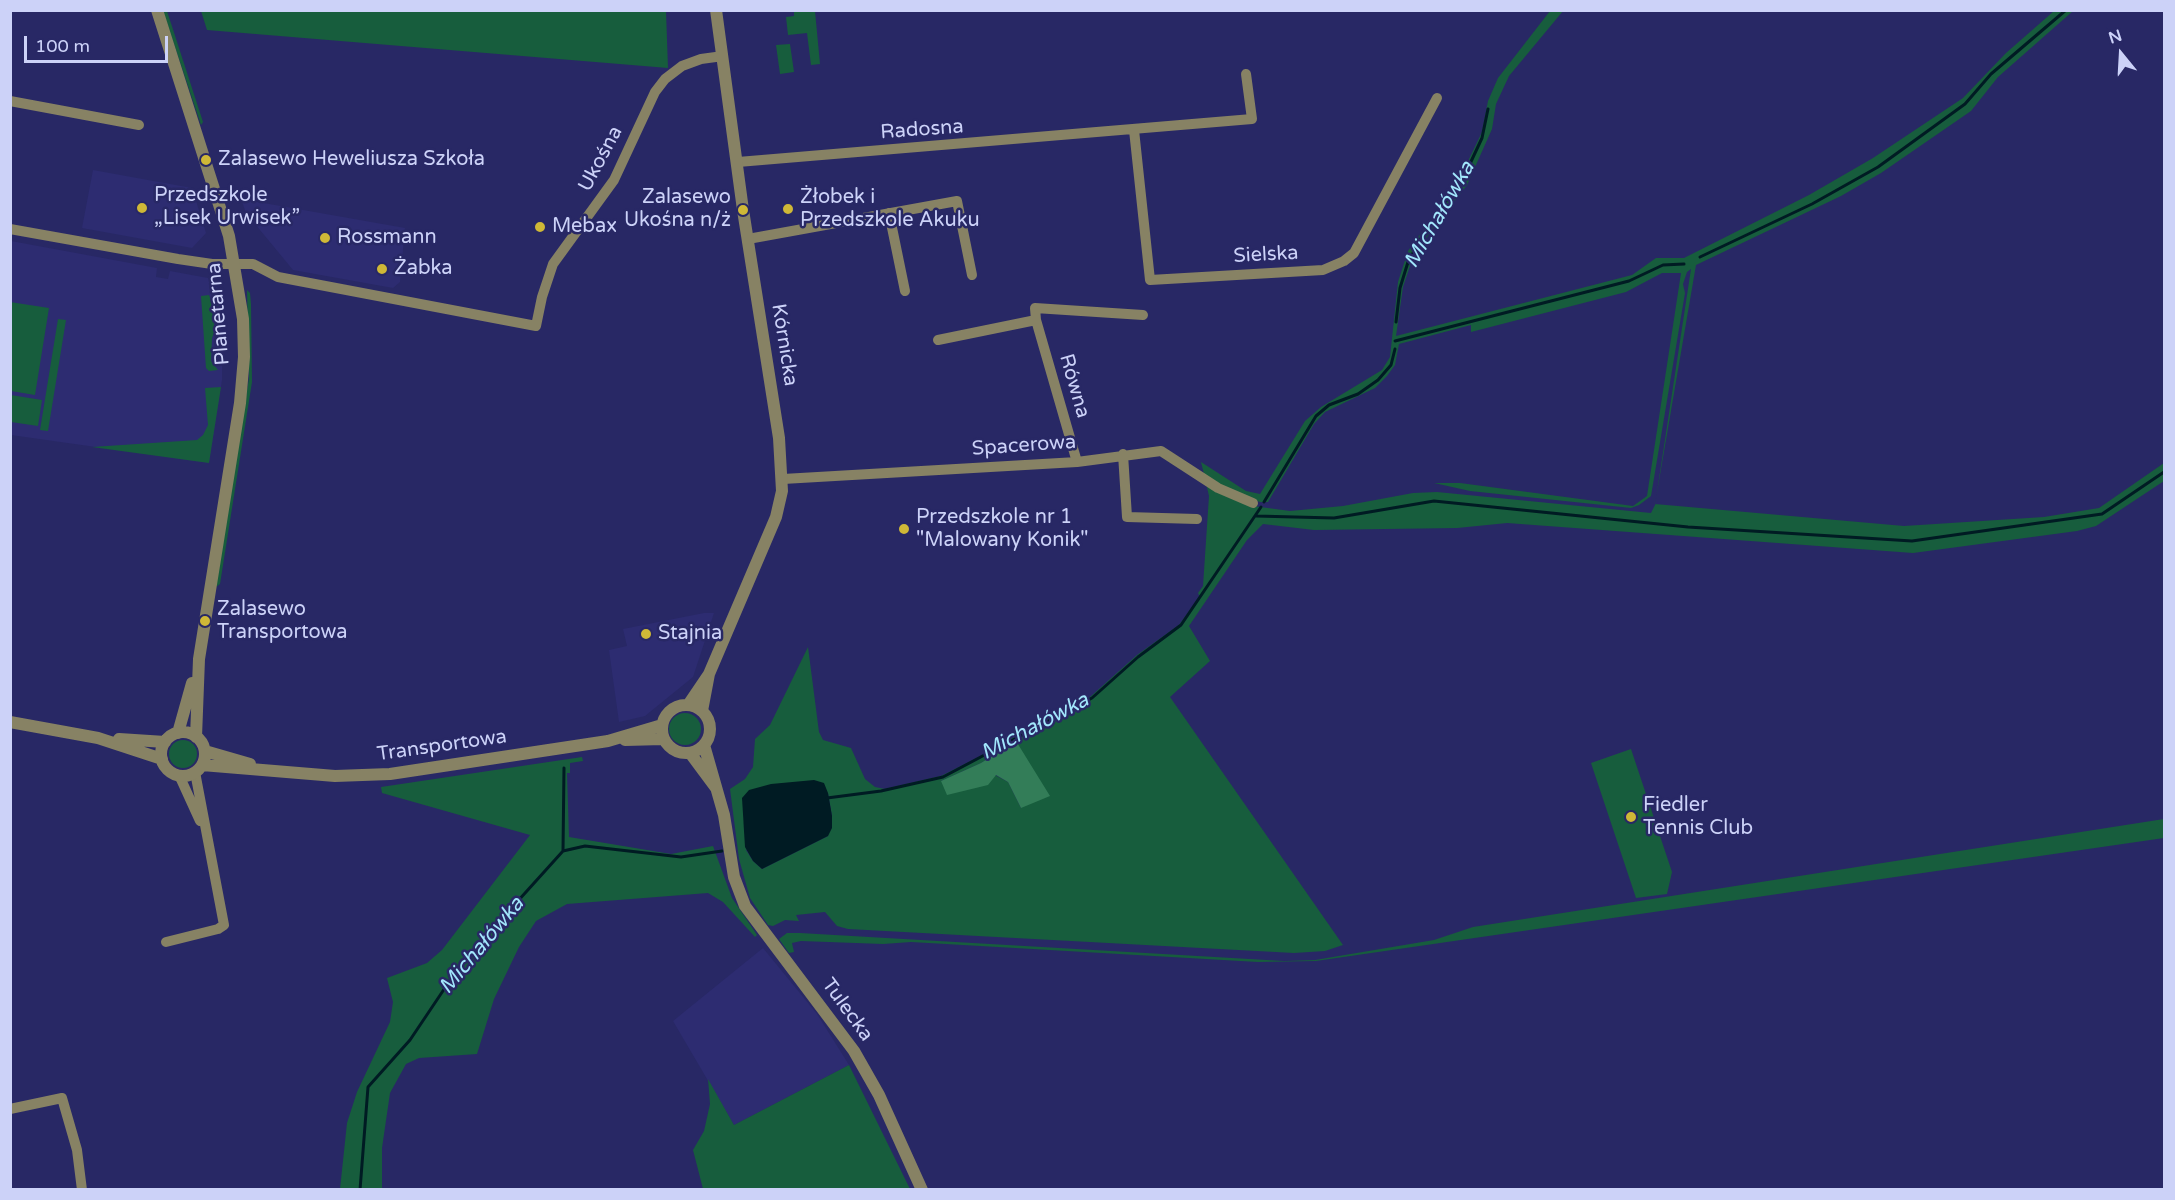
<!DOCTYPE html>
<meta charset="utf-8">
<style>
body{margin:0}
#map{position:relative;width:2175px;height:1200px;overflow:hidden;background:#282865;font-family:"Varela Round",sans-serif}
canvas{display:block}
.frame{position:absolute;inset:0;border:12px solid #ccd2f8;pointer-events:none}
.north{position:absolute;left:2091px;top:24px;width:60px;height:60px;-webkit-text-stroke:4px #282865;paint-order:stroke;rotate:342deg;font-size:16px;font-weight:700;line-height:24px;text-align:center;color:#ccd2f8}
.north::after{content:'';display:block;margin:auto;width:21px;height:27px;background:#ccd2f8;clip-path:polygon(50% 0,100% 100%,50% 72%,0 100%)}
.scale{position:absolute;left:24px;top:36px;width:144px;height:27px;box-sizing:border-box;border:3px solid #ccd2f8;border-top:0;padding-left:8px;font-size:18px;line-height:21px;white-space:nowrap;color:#ccd2f8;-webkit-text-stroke:4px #282865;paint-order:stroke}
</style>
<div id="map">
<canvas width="2175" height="1200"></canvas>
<div class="frame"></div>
<div class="north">N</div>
<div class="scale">100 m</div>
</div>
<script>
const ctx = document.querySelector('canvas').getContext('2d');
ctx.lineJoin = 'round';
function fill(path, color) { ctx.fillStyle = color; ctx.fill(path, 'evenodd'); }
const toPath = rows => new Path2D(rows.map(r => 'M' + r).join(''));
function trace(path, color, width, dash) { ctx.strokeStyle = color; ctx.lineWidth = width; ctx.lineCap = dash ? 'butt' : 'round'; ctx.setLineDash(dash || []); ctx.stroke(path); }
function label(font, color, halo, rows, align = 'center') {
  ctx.font = font + ' "Varela Round",sans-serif'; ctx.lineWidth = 5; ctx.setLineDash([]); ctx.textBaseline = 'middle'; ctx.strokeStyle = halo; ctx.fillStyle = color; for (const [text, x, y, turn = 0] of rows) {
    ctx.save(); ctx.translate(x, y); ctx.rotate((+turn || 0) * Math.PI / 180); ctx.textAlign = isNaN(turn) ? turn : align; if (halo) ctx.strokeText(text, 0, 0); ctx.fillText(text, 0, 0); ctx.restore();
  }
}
fill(toPath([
 [93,170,192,188,206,233,192,248,82,228],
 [241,199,405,228,400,282,393,288,293,270,246,213],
 [11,241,157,268,156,277,168,279,170,271,208,278,219,289,222,321,222,380,209,463,11,435],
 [704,613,714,613,693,677,645,716,619,722,609,650,627,646,623,629],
 [763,948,817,1014,849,1065,734,1125,673,1021]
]), '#2d2c71');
fill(toPath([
 [163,11,167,11,203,122,201,125],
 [201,11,666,11,668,68,207,30],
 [794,11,815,11,820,64,811,65,807,33,788,35,786,17,794,16],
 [1550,11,1563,11,1509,76,1496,104,1492,129,1467,185,1414,254,1403,287,1396,336,1632,275,1656,258,1684,258,1809,195,1873,158,1963,98,2006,53,2054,11,2073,11,1998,77,1971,111,1881,173,1841,196,1696,265,1655,504,1904,526,2044,517,2099,508,2164,463,2164,481,2096,526,2077,531,1913,553,1507,523,1457,528,1314,530,1263,524,1247,540,1189,626,1210,661,1170,697,1343,945,1325,951,1294,953,848,929,837,926,825,912,796,915,799,921,785,920,773,926,768,925,750,898,739,859,730,789,745,779,753,767,755,739,770,725,808,647,819,732,823,740,851,748,865,779,875,787,885,789,941,776,979,757,1035,724,1065,710,1090,697,1137,655,1179,625,1200,597,1198,593,1203,586,1209,496,1206,483,1253,506,1290,511,1343,506,1413,493,1437,492,1651,513,1655,505,1691,269,1687,272,1683,284,1685,293,1651,496,1639,505,1631,508,1470,491,1434,483,1460,483,1633,506,1647,496,1681,273,1662,273,1626,292,1471,332,1471,325,1399,344,1395,365,1387,376,1375,388,1325,412,1314,424,1268,502,1260,502,1237,494,1205,478,1201,462,1246,491,1260,494,1305,421,1321,407,1382,370,1390,357,1398,282,1408,251,1459,180,1482,132,1488,101,1498,78],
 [1016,741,1021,808,1008,782,995,775,941,781,981,763],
 [828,793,832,816,828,836,762,869,753,861,746,850],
 [790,44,794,72,780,74,776,45],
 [247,290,250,293,251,304,252,382,220,584,216,587,249,378],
 [209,295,212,303,220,303,221,312,213,313,215,331,212,338,211,361,218,370,209,371,206,368,201,296],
 [10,302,49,308,35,395,11,391],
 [58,319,66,320,48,431,40,430],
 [221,387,209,463,92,447,197,440,203,435,208,425,205,388],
 [11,395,42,400,38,426,11,422],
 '669 729a16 16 0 1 1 32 0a16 16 0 1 1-32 0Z',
 '169 754a14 14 0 1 1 28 0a14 14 0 1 1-28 0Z',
 [1631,749,1672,872,1667,894,1636,898,1591,763],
 [582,757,583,761,570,763,570,773,567,773,569,837,671,854,713,846,732,898,757,935,755,937,723,902,708,893,567,904,536,921,519,947,494,999,477,1054,419,1058,406,1064,390,1093,382,1148,382,1189,340,1189,347,1123,357,1092,390,1022,393,1002,387,978,427,963,442,950,530,835,382,793,381,787],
 [2164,819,2164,838,1316,961,1258,962,911,942,883,944,801,941,792,943,794,952,789,953,779,939,787,933,800,933,1284,961,1315,960,1434,940,1473,927],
 [849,1065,910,1189,703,1189,693,1150,704,1131,710,1104,708,1079,734,1125]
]), '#175d3d');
fill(toPath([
 [1016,741,1050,796,1021,808,1008,782,996,775,988,785,947,795,941,781,981,763]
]), '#337d58');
fill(toPath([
 [814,780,824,783,828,793,832,816,832,828,828,836,762,869,753,861,745,847,742,798,749,790,771,784]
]), '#001b23');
trace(toPath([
 [1700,257,1812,204,1878,167,1965,104,1991,74,2066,10],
 [1396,322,1400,288,1408,262,1423,235,1468,168,1482,138,1488,109],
 [1395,341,1629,281,1663,265,1684,264],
 [1264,502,1316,416,1329,405,1358,394,1378,380,1391,365,1395,349],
 [1256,516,1334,518,1434,501,1688,527,1912,541,2102,514,2164,472],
 [827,798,881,791,943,777,1092,698,1138,657,1181,625,1261,507],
 [563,851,564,768],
 [360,1190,368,1087,410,1040,461,964,563,851,585,846,681,857,722,851]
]), '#001b23', 3);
trace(toPath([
 [10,101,139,125],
 [1134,130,1150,280,1323,270,1344,261,1354,253,1437,98],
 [738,162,1252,119,1246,74],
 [889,213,905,291],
 [10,229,178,259,212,264,253,264,278,277,536,326,542,297,553,264,614,180,655,92,665,79,682,66,701,59,723,56],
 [748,239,957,201,972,275],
 [938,340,1036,320],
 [1123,454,1127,517,1197,519],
 [1077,462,1036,320,1035,308,1143,315],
 [783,479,1077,462,1161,451,1218,488,1253,503],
 [179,775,200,821],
 [166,942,218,929,224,925,195,772],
 [10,1109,62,1098,77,1150,82,1190]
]), '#878264', 10);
trace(toPath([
 [157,10,229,236,243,319,244,357,240,403,199,659,196,737],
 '662 729a24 24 0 1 1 48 0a24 24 0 1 1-48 0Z',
 [688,705,709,674,776,517,782,491,779,438,743,210,716,10],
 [702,711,709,674],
 [10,722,98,738,162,759],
 '161 754a22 22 0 1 1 44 0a22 22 0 1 1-44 0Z',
 [178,733,192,683],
 [119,739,165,742],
 [625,740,663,739],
 [704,745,724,815,734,877,745,906,854,1051,879,1095,922,1190],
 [205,751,250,764],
 [690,753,716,788],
 [202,765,335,776,390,774,608,741,662,725]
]), '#878264', 12);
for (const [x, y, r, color] of [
 [206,160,6,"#cfb837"],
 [142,208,6,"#cfb837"],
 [788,209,6,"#cfb837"],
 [743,210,6,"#cfb837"],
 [540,227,6,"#cfb837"],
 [325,238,6,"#cfb837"],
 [382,269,6,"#cfb837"],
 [904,529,6,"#cfb837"],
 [205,621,6,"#cfb837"],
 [646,634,6,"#cfb837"],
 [1631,817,6,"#cfb837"]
]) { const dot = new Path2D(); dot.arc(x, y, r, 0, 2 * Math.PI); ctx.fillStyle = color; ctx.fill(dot); trace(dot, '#282865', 2); }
label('20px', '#ccd2f8', '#282865', [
 ["Radosna",922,130,-4],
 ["Ukośna",601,159,-62],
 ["Sielska",1266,255,-3],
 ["Planetarna",219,314,-95],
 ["Kórnicka",784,345,81],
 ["Równa",1074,386,74],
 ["Spacerowa",1024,446,-4],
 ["Transportowa",442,746,-8],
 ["Tulecka",847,1010,54]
]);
label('20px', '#ccd2f8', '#282865', [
 ["Zalasewo Heweliusza Szkoła",218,160],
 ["Przedszkole",154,196],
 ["„Lisek Urwisek”",154,219],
 ["Zalasewo",731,198,"right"],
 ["Ukośna n/ż",731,221,"right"],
 ["Żłobek i",800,198],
 ["Przedszkole Akuku",800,221],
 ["Mebax",552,227],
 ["Rossmann",337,238],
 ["Żabka",394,269],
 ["Przedszkole nr 1",916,518],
 ["\"Malowany Konik\"",916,541],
 ["Zalasewo",217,610],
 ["Transportowa",217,633],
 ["Stajnia",658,634],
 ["Fiedler",1643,806],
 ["Tennis Club",1643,829]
], 'left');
label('italic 21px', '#a2e7fc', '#282865', [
 ["Michałówka",1440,215,-60],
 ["Michałówka",1035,727,-28],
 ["Michałówka",482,946,-50]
]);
</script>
